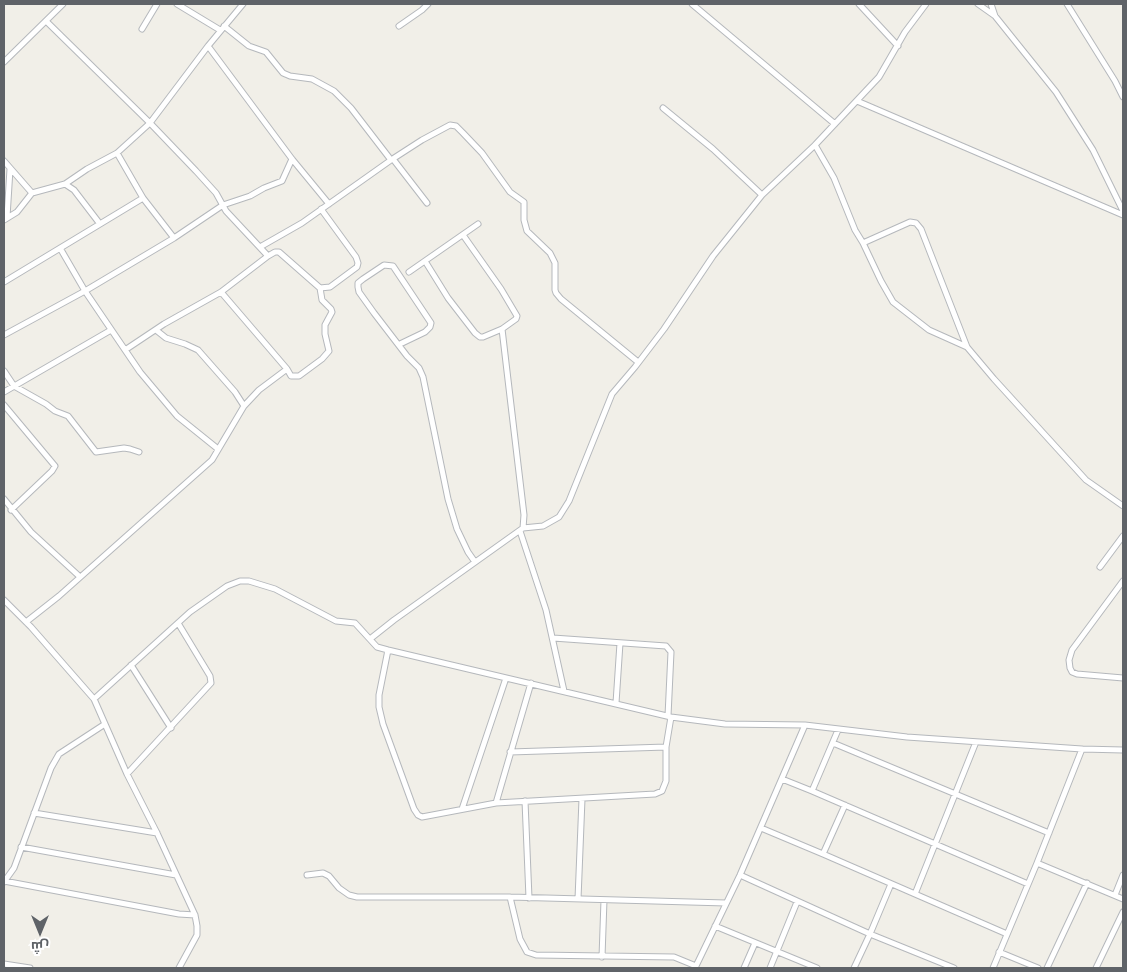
<!DOCTYPE html>
<meta charset="utf-8">
<style>
body{margin:0}
#map{position:relative;width:1127px;height:972px;overflow:hidden;background:#f1efe8;font-family:"Golos Text",Cairo,sans-serif}
canvas{display:block}
.frame{position:absolute;inset:0;border:5px solid #5f6368;pointer-events:none}
.north{position:absolute;left:15px;top:907px;width:50px;height:50px;-webkit-text-stroke:4px #fff;paint-order:stroke;rotate:180deg;font-size:14px;font-weight:700;line-height:20px;text-align:center;color:#5f6368}
.north::after{content:'';display:block;margin:auto;width:18px;height:22px;background:#5f6368;clip-path:polygon(50% 0,100% 100%,50% 72%,0 100%)}
</style>
<div id="map">
<canvas width="1127" height="972"></canvas>
<div class="frame"></div>
<div class="north">ش</div>
</div>
<script>
const ctx = document.querySelector('canvas').getContext('2d');
ctx.lineJoin = 'round';
const toPath = rows => new Path2D(rows.map(r => 'M' + r).join(''));
function trace(path, color, width, dash) { ctx.strokeStyle = color; ctx.lineWidth = width; ctx.lineCap = dash ? 'butt' : 'round'; ctx.setLineDash(dash || []); ctx.stroke(path); }
const minor = toPath([
 [177,4,220,30],
 [692,4,835,124],
 [859,4,898,46],
 [978,4,995,16,1056,92,1093,150,1123,211],
 [991,4,995,16],
 [1067,4,1115,81,1123,97],
 [46,21,150,123,196,171,216,193,226,211,268,256,221,292,164,324,125,350],
 [224,26,249,46,266,52,283,73,290,76,312,79,334,91,351,108,391,160],
 [399,26,422,10,428,4],
 [142,29,157,4],
 [208,46,292,159,329,204],
 [4,62,63,4],
 [857,101,1123,215],
 [663,108,713,149,762,195],
 [815,145,834,178,855,230,863,243,881,281,893,302,929,330,967,347],
 [117,153,150,123,208,46,243,4],
 [393,159,427,203],
 [4,161,32,193],
 [65,184,74,190,100,224],
 [7,217,10,169],
 [4,220,17,212,32,193,65,184,87,169,117,153,143,198,174,238,223,205,250,196,264,188,282,181,292,159],
 [863,243,910,222,916,223,921,229,967,347,994,379,1086,480,1123,506],
 [260,247,302,223,391,160,422,140,450,125,456,126,463,133,482,153,510,192,524,202,524,220,527,231,550,253,555,263,555,290,556,293,561,299,638,362],
 [60,248,85,291,140,372,177,416,218,449],
 [268,256,275,252,279,252,320,288,330,287,357,267,358,263,356,257,321,209],
 [425,261,448,298,475,333,480,337,483,337,502,329],
 [409,272,478,224],
 [4,282,143,198],
 [221,292,287,369,259,390,244,406],
 [4,335,85,291,174,238],
 [400,344,425,332,430,327,431,323,393,266,384,265,363,279,358,283,358,287,359,292,374,313,407,356,419,368,423,377,448,499,457,529,468,552,475,562],
 [287,369,291,376,299,376,322,359,329,351,325,334,325,325,332,312,331,309,322,300,320,288],
 [4,371,14,386,46,404,55,411,68,416,96,452,124,448,130,449,139,452],
 [4,392,111,330],
 [4,405,55,466,52,471,11,510],
 [4,499,31,532,79,576],
 [523,528,543,526,559,517,569,501,612,394,635,367,664,329,713,256,762,195,815,145,879,77,905,32,926,4],
 [520,531,546,610,564,691],
 [1100,567,1123,536],
 [1123,581,1072,650,1069,660,1070,668,1072,672,1077,674,1123,678],
 [4,600,31,627,94,699,127,774,157,833,195,915,197,926,197,935,179,968],
 [26,622,59,596,212,460,244,406,235,392,198,350,185,344,166,338,156,330],
 [553,638,666,646,671,652,668,716],
 [370,639,394,620,523,528,524,515,502,329,516,319,517,316,501,289,463,235],
 [388,650,379,695,379,707,383,724,414,809,418,815,422,817,496,803,655,794,662,791,666,781,666,747,671,717],
 [131,665,171,728],
 [94,699,190,612,227,586,240,581,249,581,275,589,336,621,355,623,377,647,388,650,671,717,725,724,805,725],
 [616,703,620,643],
 [833,743,1049,833],
 [1082,749,1123,750],
 [510,752,666,747],
 [127,774,211,683,210,676,178,623],
 [782,779,812,791,1028,884],
 [812,791,838,730],
 [525,801,529,898],
 [496,803,531,683],
 [462,809,506,678],
 [34,813,157,833],
 [761,828,823,854,1007,934],
 [21,847,176,875],
 [823,854,845,805],
 [307,875,323,873,329,876,339,888,349,895,357,897,510,897,726,903],
 [740,875,870,934,854,968],
 [4,881,179,914,195,915],
 [4,882,14,868,51,768,59,754,105,724],
 [891,884,870,934,954,968],
 [915,894,976,742],
 [1115,895,1123,875],
 [510,897,520,939,527,952,536,955,674,957,696,966],
 [578,899,582,799],
 [715,926,817,968],
 [999,952,1038,968],
 [602,957,604,900],
 [4,964,30,968],
 [695,968,740,875,805,725,907,737,1082,749,1037,863],
 [744,968,755,943],
 [770,968,797,902],
 [993,968,1037,863,1123,899],
 [1047,968,1087,883],
 [1096,968,1123,912]
]);
trace(minor, '#b5b8bc', 7);
trace(minor, '#fff', 5);
</script>
